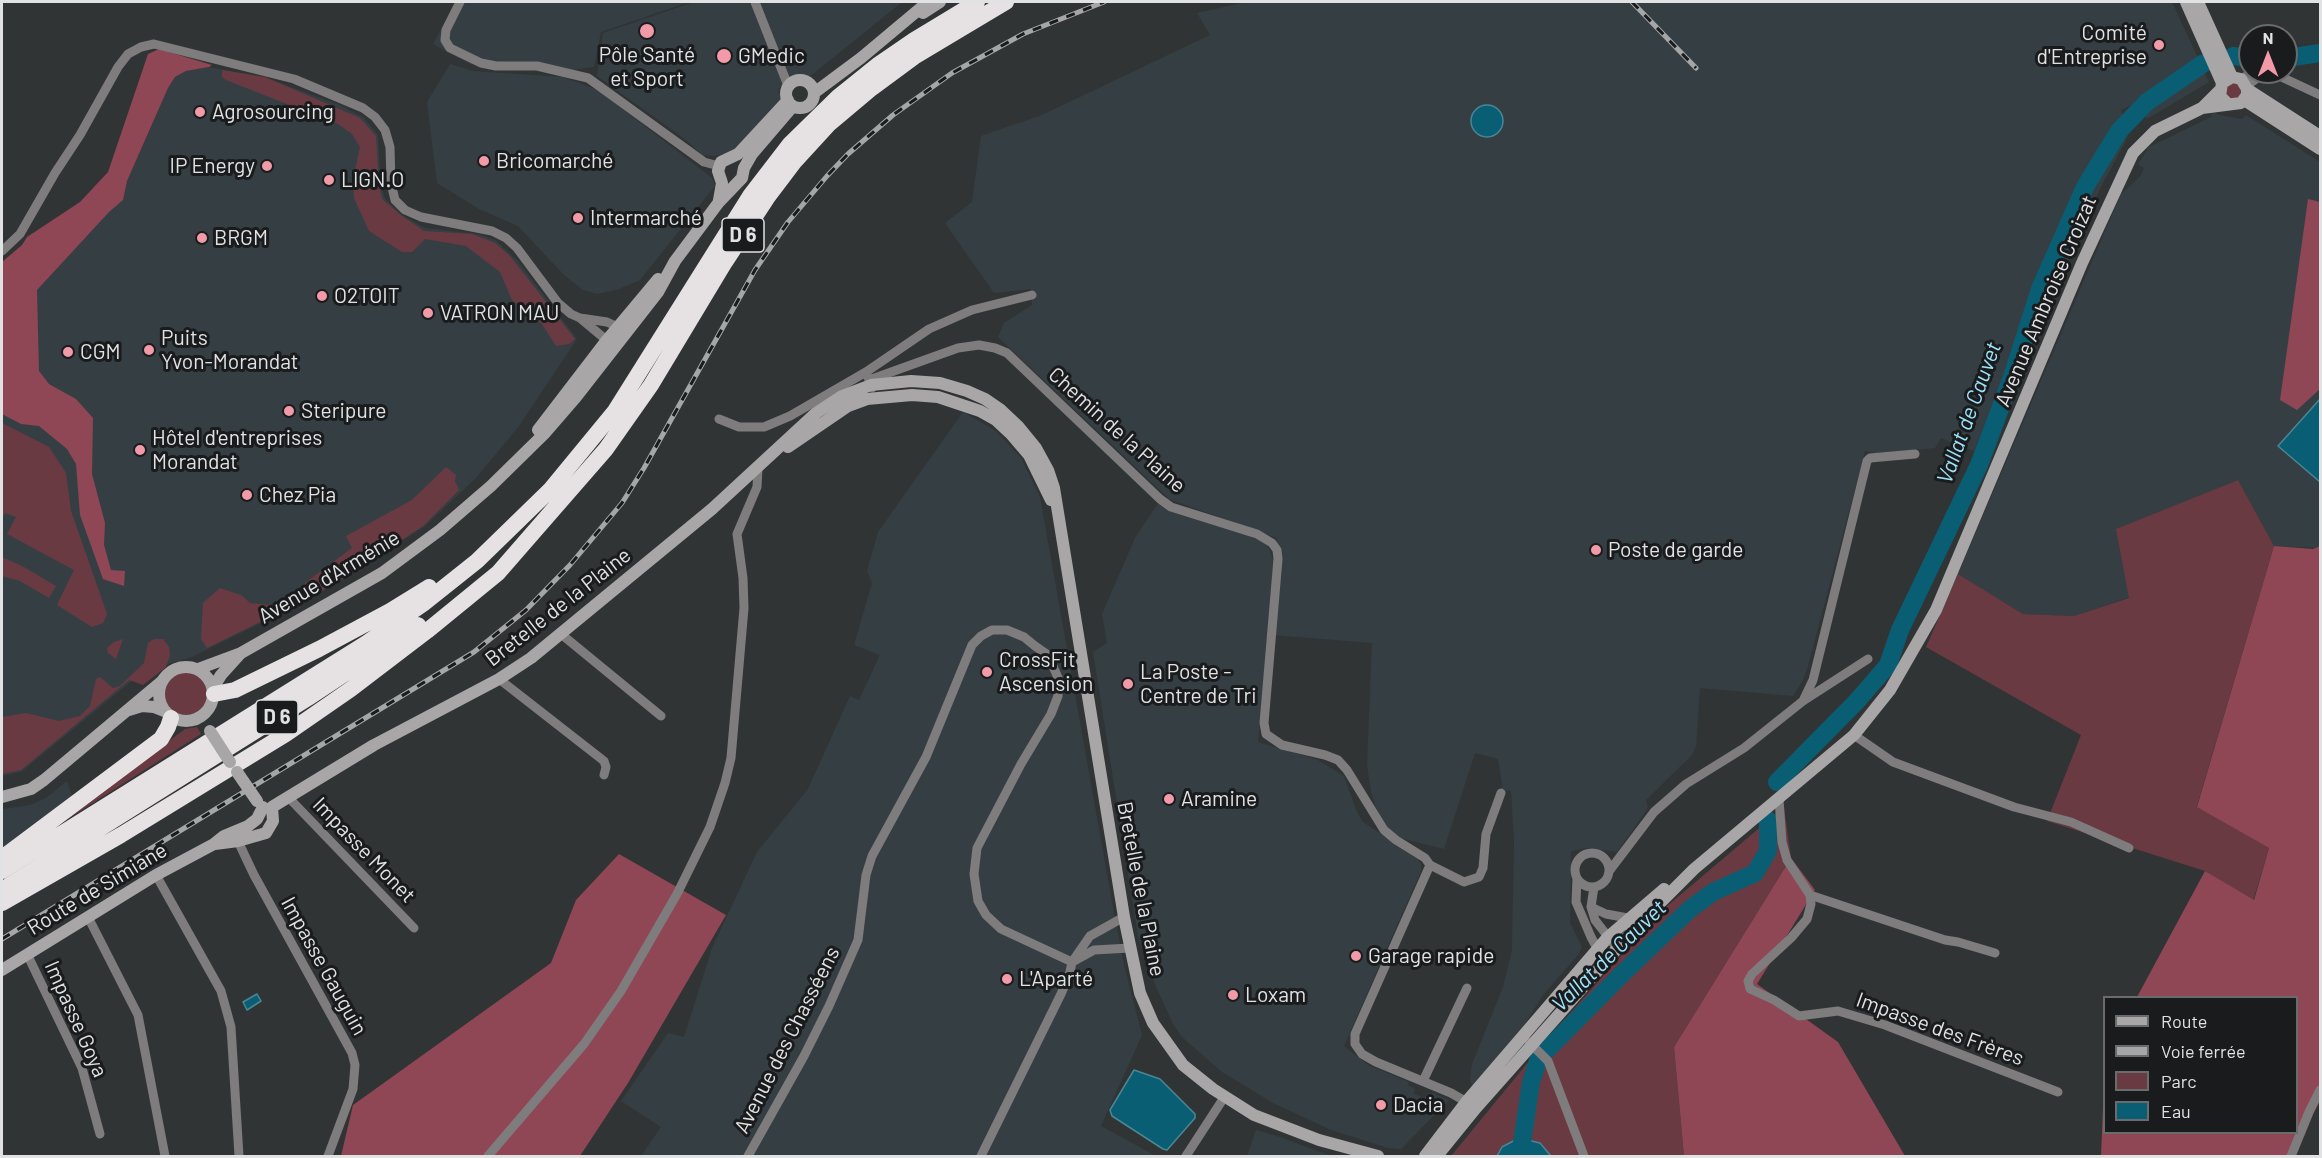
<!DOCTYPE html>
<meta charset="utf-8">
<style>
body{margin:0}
#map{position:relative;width:2322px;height:1158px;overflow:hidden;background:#313435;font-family:Barlow,sans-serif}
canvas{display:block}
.frame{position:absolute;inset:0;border:3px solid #e0e2e3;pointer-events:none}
.legend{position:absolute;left:2103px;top:996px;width:195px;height:138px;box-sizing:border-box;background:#1a1b1c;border:2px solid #696b6c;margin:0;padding:8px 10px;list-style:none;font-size:18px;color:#e0e2e3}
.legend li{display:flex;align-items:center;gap:12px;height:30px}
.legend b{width:30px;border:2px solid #696b6c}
.north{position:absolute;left:2238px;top:24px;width:60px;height:60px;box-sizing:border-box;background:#1a1b1c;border:2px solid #696b6c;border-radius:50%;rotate:0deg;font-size:16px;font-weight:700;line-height:24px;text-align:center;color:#e0e2e3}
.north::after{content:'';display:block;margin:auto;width:21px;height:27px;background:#f39aa9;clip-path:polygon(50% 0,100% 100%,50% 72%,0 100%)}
</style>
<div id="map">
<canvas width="2322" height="1158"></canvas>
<div class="frame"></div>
<ul class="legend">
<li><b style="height:8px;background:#a8a6a6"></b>Route</li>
<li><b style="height:8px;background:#a4a6a7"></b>Voie ferrée</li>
<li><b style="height:16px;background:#6a3a43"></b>Parc</li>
<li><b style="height:16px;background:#0a5e74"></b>Eau</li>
</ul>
<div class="north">N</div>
</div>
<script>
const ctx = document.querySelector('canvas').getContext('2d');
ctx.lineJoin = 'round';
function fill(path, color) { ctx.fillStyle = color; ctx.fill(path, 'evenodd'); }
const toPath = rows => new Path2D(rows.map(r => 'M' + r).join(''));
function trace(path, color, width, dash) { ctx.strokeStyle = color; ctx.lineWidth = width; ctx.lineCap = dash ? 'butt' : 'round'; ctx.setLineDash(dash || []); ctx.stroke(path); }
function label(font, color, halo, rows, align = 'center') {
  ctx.font = font + ' Barlow,sans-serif'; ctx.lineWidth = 6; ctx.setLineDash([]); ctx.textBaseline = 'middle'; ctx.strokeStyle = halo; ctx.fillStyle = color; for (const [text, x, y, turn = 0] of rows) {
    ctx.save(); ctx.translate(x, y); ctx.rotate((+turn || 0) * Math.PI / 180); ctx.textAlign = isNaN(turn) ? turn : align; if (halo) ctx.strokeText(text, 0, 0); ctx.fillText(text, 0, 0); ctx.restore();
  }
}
fill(toPath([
 [456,2,689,2,601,32,594,67,571,70,470,64,433,44],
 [694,2,902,2,813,74,805,79,793,78,778,89,781,98,780,104,731,153,713,156,702,155,686,140,597,76,603,33],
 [1247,2,2172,2,2209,82,2147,119,2136,103,2121,110,2129,132,2125,142,2101,187,2070,258,2032,353,2027,356,2013,351,1974,451,1941,438,1935,448,1876,453,1865,451,1808,666,1803,680,1793,696,1700,688,1696,746,1692,755,1646,800,1648,808,1617,852,1587,848,1571,851,1570,923,1582,947,1578,955,1543,995,1525,1024,1472,1086,1470,1079,1472,1064,1503,987,1512,950,1514,842,1511,791,1503,790,1498,759,1475,753,1444,849,1397,837,1386,827,1379,817,1371,792,1367,765,1372,643,1272,635,1277,538,1169,499,998,337,1004,323,1032,305,1031,289,994,293,945,223,972,202,981,136,1042,115,1210,35,1197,13],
 [450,64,473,71,563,77,598,90,712,178,715,186,640,280,619,289,597,294,583,290,564,275,518,226,479,209,437,183,427,102],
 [209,67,267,78,342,106,364,118,378,135,381,186,385,199,402,215,425,228,478,234,495,240,516,259,577,339,519,426,476,478,424,527,311,598,192,657,145,670,21,772,2,776,2,262,127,181,168,88,175,77,186,71],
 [2212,111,2219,115,2242,119,2246,115,2320,162,2320,548,2274,546,2238,480,2117,529,2130,597,2074,616,2023,614,1958,574,2121,194,2140,177,2144,168,2138,164,2149,147,2211,117],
 [963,412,996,431,1021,458,1040,497,1112,902,1124,965,1142,1035,1101,1126,1156,1156,641,1156,661,1127,621,1101,668,1033,684,1037,712,948,757,852,808,789,850,696,859,700,880,655,854,645,872,583,867,571,878,532],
 [1159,502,1256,538,1268,546,1274,562,1258,742,1318,760,1344,776,1357,812,1363,822,1417,858,1421,864,1421,871,1344,1046,1368,1065,1409,1082,1408,1085,1415,1089,1414,1094,1424,1098,1428,1093,1433,1093,1449,1100,1401,1149,1388,1148,1331,1130,1273,1103,1222,1072,1182,1037,1173,1024,1149,971,1138,936,1093,652,1107,643,1102,614,1135,538],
 [67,781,73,799,2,851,2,809,31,805,46,798],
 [1256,1130,1280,1137,1331,1156,1247,1156]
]), '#353f43');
fill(toPath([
 [222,70,265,77,360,118,376,136,379,185,382,199,402,216,424,231,472,234,495,243,510,256,575,339,569,344,556,346,542,324,512,300,500,272,466,246,425,239,412,252,402,252,369,231,354,198,353,180,360,147,352,134,338,124,226,80,222,77],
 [2236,80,2244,93,2235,101,2226,97,2225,86],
 [2,423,49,447,66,473,71,511,107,614,103,623,92,627,57,605,74,570,7,534,16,517,5,513,2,518],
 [446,467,456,475,455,481,459,490,423,526,344,578,309,598,207,648,201,639,203,603,220,588,241,595,250,603,269,605,285,603,297,597,305,589,305,583,352,548,346,536,412,500],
 [2238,480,2274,546,2197,806,2269,848,2253,901,2205,871,2047,821,2081,735,1926,647,1958,574,2023,614,2074,616,2129,598,2116,529],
 [2,557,24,567,56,586,49,598,20,581,2,576],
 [123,639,116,659,108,653,107,648,114,642],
 [154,639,163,639,169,647,170,655,166,667,143,685,129,680,21,770,2,774,2,717,26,713,59,721,80,716,90,706,96,679,100,677,113,688,120,686,144,663,148,643],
 '164 693a22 22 0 1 1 44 0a22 22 0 1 1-44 0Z',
 [197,727,201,734,46,833,185,729],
 [1784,807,1791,858,1674,1047,1684,1156,1451,1156,1548,1038,1659,913]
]), '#6a3a43');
fill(toPath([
 [159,49,212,65,209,67,186,71,175,77,168,88,127,181,123,200,109,212,37,290,39,371,49,384,76,399,93,418,92,474,105,523,104,545,111,570,125,571,124,586,103,579,80,515,76,464,67,449,39,426,21,424,2,414,2,262,22,245,27,237,80,202,108,172,148,54],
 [2308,199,2320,202,2320,389,2297,410,2280,400],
 [2274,546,2313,549,2320,546,2320,1101,2314,1112,2296,1156,2101,1156,2104,1083,2104,1132,2296,1132,2296,998,2137,997,2205,871,2254,900,2269,848,2197,807],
 [619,854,726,915,628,1083,580,1156,341,1156,353,1105,551,963,576,900],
 [1791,858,1815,890,1757,984,1838,1042,1905,1156,1684,1156,1674,1047]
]), '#8f4655');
const water = toPath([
 '1471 121a16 16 0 1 1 32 0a16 16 0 1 1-32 0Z',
 [2320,399,2320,482,2278,446,2320,399],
 [257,994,261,1001,247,1010,243,1002,257,994],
 [1134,1070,1160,1079,1195,1114,1195,1118,1167,1150,1163,1149,1112,1116,1110,1110,1134,1070],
 [1519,1138,1540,1143,1551,1156,1497,1156,1502,1147,1519,1138]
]);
fill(water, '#0a5e74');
trace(water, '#4a8695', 1.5);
trace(toPath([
 [2233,56,2250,58],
 [2286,58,2320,53],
 [1777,782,1857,701,1888,665,1900,630,1979,465,2012,377,2040,289,2085,187,2119,131,2147,102,2204,63],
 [1520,1156,1531,1082,1539,1058,1623,973,1690,909,1713,892,1755,873,1768,851,1768,820]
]), '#0a5e74', 18);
trace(toPath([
 [460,2,446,30,445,40,450,48,481,63,496,66,537,66,588,78,704,162,719,166],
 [755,2,787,83],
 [2263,74,2275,74,2320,95],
 [2241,79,2250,74,2263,74,2246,86],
 [2,251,20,234,55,173,80,135,118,67,128,54,141,47,154,44,294,79,363,108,375,117,385,130,390,147,391,183,395,200,405,210,421,217,492,231,506,238,517,248,558,303,571,314,580,318],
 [610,343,580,318,607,322,622,329],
 [869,380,866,372,929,329,972,310,1032,295],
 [872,388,869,380,958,348,979,345,995,348,1007,353,1160,499,1171,507,1257,534,1272,543,1277,550,1278,559,1264,723,1266,734,1282,745,1325,755,1338,760,1347,770,1384,830,1396,840,1425,858,1430,865,1464,882,1479,877,1483,868,1486,834,1501,793],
 [719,419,739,427,764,427,790,416,866,372],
 [561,634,661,716],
 [499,679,604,761,606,767,604,775],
 [1803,701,1868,659],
 [1854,735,1893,762,2014,807,2071,822,2129,848],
 [288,797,414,928],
 [1779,799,1782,842,1787,860,1810,895,1811,904,1807,919,1791,938,1752,974,1748,981,1750,989,1774,1000,1799,1016,1838,1011,1885,1025,2058,1092],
 [236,837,254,875,352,1053,355,1065,353,1089,328,1156],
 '1575 870a17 17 0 1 1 34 0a17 17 0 1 1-34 0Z',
 [1430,865,1355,1034,1355,1044,1362,1054,1376,1062,1451,1093,1472,1105],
 [1610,870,1654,812,1686,784,1744,748,1803,701,1813,680,1867,461,1870,458,1915,454],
 [156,875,221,991,231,1027,239,1156],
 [1577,878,1576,902,1591,937,1604,961],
 [1594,887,1591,907,1595,920,1616,947],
 [1810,895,1945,940,1958,942,1995,953],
 [1591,907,1606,914,1628,918],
 [88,917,138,1015,165,1156],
 [27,954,82,1068,100,1134],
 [1074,961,1094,950,1130,948],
 [1529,1042,1548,1061,1584,1156],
 [1423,1081,1467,988],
 [488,1156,584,1044,621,991,677,894,710,827,725,783,731,758,744,608,743,578,737,534,757,487,758,468],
 [748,1156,804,1056,829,1006,858,940,866,875,872,856,926,757,972,645,981,636,992,630,1007,630,1024,637,1035,646,1048,655,1059,680,1058,696,1051,714,1021,764,977,848,974,874,978,901,986,915,1001,929,1072,962],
 [981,1156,1061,994,1070,972,1072,962,1090,936,1124,917],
 [1186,1156,1225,1096],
 [2291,1156,2309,1112,2320,1090]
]), '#7e7c7d', 9);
trace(toPath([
 [2186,2,2222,83],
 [2198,2,2232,77],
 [923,13,940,2],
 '786 94a14 14 0 1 1 28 0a14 14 0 1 1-28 0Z',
 [2247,89,2320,136],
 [814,93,861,58,928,2],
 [2244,100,2320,149],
 [2202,108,2241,103,2247,95,2247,89,2241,79,2232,77,2222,83,2220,96,2228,104],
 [719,200,722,183,718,171,721,162,738,154,788,100],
 [538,430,607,340,658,279],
 [788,447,848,406,867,399,912,395,938,397,980,411,996,420,1011,434,1029,455,1051,500],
 '159 694a27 27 0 1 1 54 0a27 27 0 1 1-54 0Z',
 [198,669,241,653,382,573,440,530,491,486,544,434,576,397,658,292,675,261,719,202,742,178,744,168,752,154,793,106],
 [213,688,221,675,240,654],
 [129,710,142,706,154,707,164,711],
 [2,797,31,789,44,780,161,682],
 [272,807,374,745,499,679,531,658,712,509,816,413,842,396,871,385,911,381,940,383,967,391,985,399,1001,410,1018,426,1036,448,1048,470,1054,488,1124,917,1140,993,1153,1023,1183,1065,1213,1089,1254,1115,1319,1140,1378,1156],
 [215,844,238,841,266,833,273,821,272,807],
 [2,970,156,875,214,844,224,836,248,826,257,819,263,807],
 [1425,1156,1467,1101,1608,937,1664,889],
 [1437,1156,1476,1108,1639,924,1694,869,1854,735,1890,690,1936,610,2082,263,2133,153,2155,131,2202,108,2219,91]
]), '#a8a6a6', 12);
trace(toPath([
 [214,694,235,690,319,649,390,611,429,587],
 [2,858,161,739,168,727,171,718],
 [2,871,365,644,423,604,477,561,550,490,615,411,750,196,790,144,838,97,879,64,914,40,977,2],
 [2,890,308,698,418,625],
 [2,903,121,835,286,734,351,689,427,631,498,573,606,449,651,385,725,262,767,198,795,161,828,125,872,88,914,57,1006,2]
]), '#e6e2e3', 16);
const rail = toPath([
 [1632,2,1696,68],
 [2,939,474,652,526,610,570,565,622,503,644,468,755,270,788,222,827,176,848,154,893,115,952,73,1023,34,1104,2]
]);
trace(rail, '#a4a6a7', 5);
trace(rail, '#1a1b1c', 3, [9]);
trace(toPath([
 [210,731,230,762],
 [237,772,257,801]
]), '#a8a6a6', 12);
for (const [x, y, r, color] of [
 [647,31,8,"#f39aa9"],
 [2159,45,6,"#f39aa9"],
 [724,56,8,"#f39aa9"],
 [200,112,6,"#f39aa9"],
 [484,161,6,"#f39aa9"],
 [267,166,6,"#f39aa9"],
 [329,180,6,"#f39aa9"],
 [578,218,6,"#f39aa9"],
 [202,238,6,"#f39aa9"],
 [322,296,6,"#f39aa9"],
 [428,313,6,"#f39aa9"],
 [149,350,6,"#f39aa9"],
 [68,352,6,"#f39aa9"],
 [289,411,6,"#f39aa9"],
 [140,450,6,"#f39aa9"],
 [247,495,6,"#f39aa9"],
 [1596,550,6,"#f39aa9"],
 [987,672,6,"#f39aa9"],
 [1128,684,6,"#f39aa9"],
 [1169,799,6,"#f39aa9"],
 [1356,956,6,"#f39aa9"],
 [1007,979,6,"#f39aa9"],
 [1233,995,6,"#f39aa9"],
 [1381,1105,6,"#f39aa9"]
]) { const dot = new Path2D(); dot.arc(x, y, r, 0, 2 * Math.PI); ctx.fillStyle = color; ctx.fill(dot); trace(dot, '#1a1b1c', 2); }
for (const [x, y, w] of [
 [743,235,42],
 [277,717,42]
]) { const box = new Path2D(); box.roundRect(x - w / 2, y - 17, w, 34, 4.5); ctx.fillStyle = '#1a1b1c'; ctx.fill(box); trace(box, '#e0e2e3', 1.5); }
label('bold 20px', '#e0e2e3', null, [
 ["D 6",743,235],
 ["D 6",277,717]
]);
label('21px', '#e0e2e3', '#1a1b1c', [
 ["Comité",2147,33,"right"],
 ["d'Entreprise",2147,57,"right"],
 ["Pôle Santé",647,55,"center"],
 ["et Sport",647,79,"center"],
 ["GMedic",738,56],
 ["Agrosourcing",212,112],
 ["Bricomarché",496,161],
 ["IP Energy",255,166,"right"],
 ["LIGN.O",341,180],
 ["Intermarché",590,218],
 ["BRGM",214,238],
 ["O2TOIT",334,296],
 ["VATRON MAU",440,313],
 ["Puits",161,338],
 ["Yvon-Morandat",161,362],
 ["CGM",80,352],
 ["Steripure",301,411],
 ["Hôtel d'entreprises",152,438],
 ["Morandat",152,462],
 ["Chez Pia",259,495],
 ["Poste de garde",1608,550],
 ["CrossFit",999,660],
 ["Ascension",999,684],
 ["La Poste -",1140,672],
 ["Centre de Tri",1140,696],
 ["Aramine",1181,799],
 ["Garage rapide",1368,956],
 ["L'Aparté",1019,979],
 ["Loxam",1245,995],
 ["Dacia",1393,1105]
], 'left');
label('21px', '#e0e2e3', '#1a1b1c', [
 ["Avenue Ambroise Croizat",2046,301,-67],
 ["Chemin de la Plaine",1117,430,42],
 ["Avenue d'Arménie",329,577,-31],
 ["Bretelle de la Plaine",558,607,-38],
 ["Impasse Monet",364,850,46],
 ["Route de Simiane",97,889,-31],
 ["Bretelle de la Plaine",1141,889,79],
 ["Impasse Gauguin",324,966,61],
 ["Impasse Goya",76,1019,66],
 ["Impasse des Frères",1940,1029,20],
 ["Avenue des Chasséens",787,1040,-63]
]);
label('italic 22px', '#9de3fc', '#1a1b1c', [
 ["Vallat de Cauvet",1969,413,-70],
 ["Vallat de Cauvet",1609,956,-44]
]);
</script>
